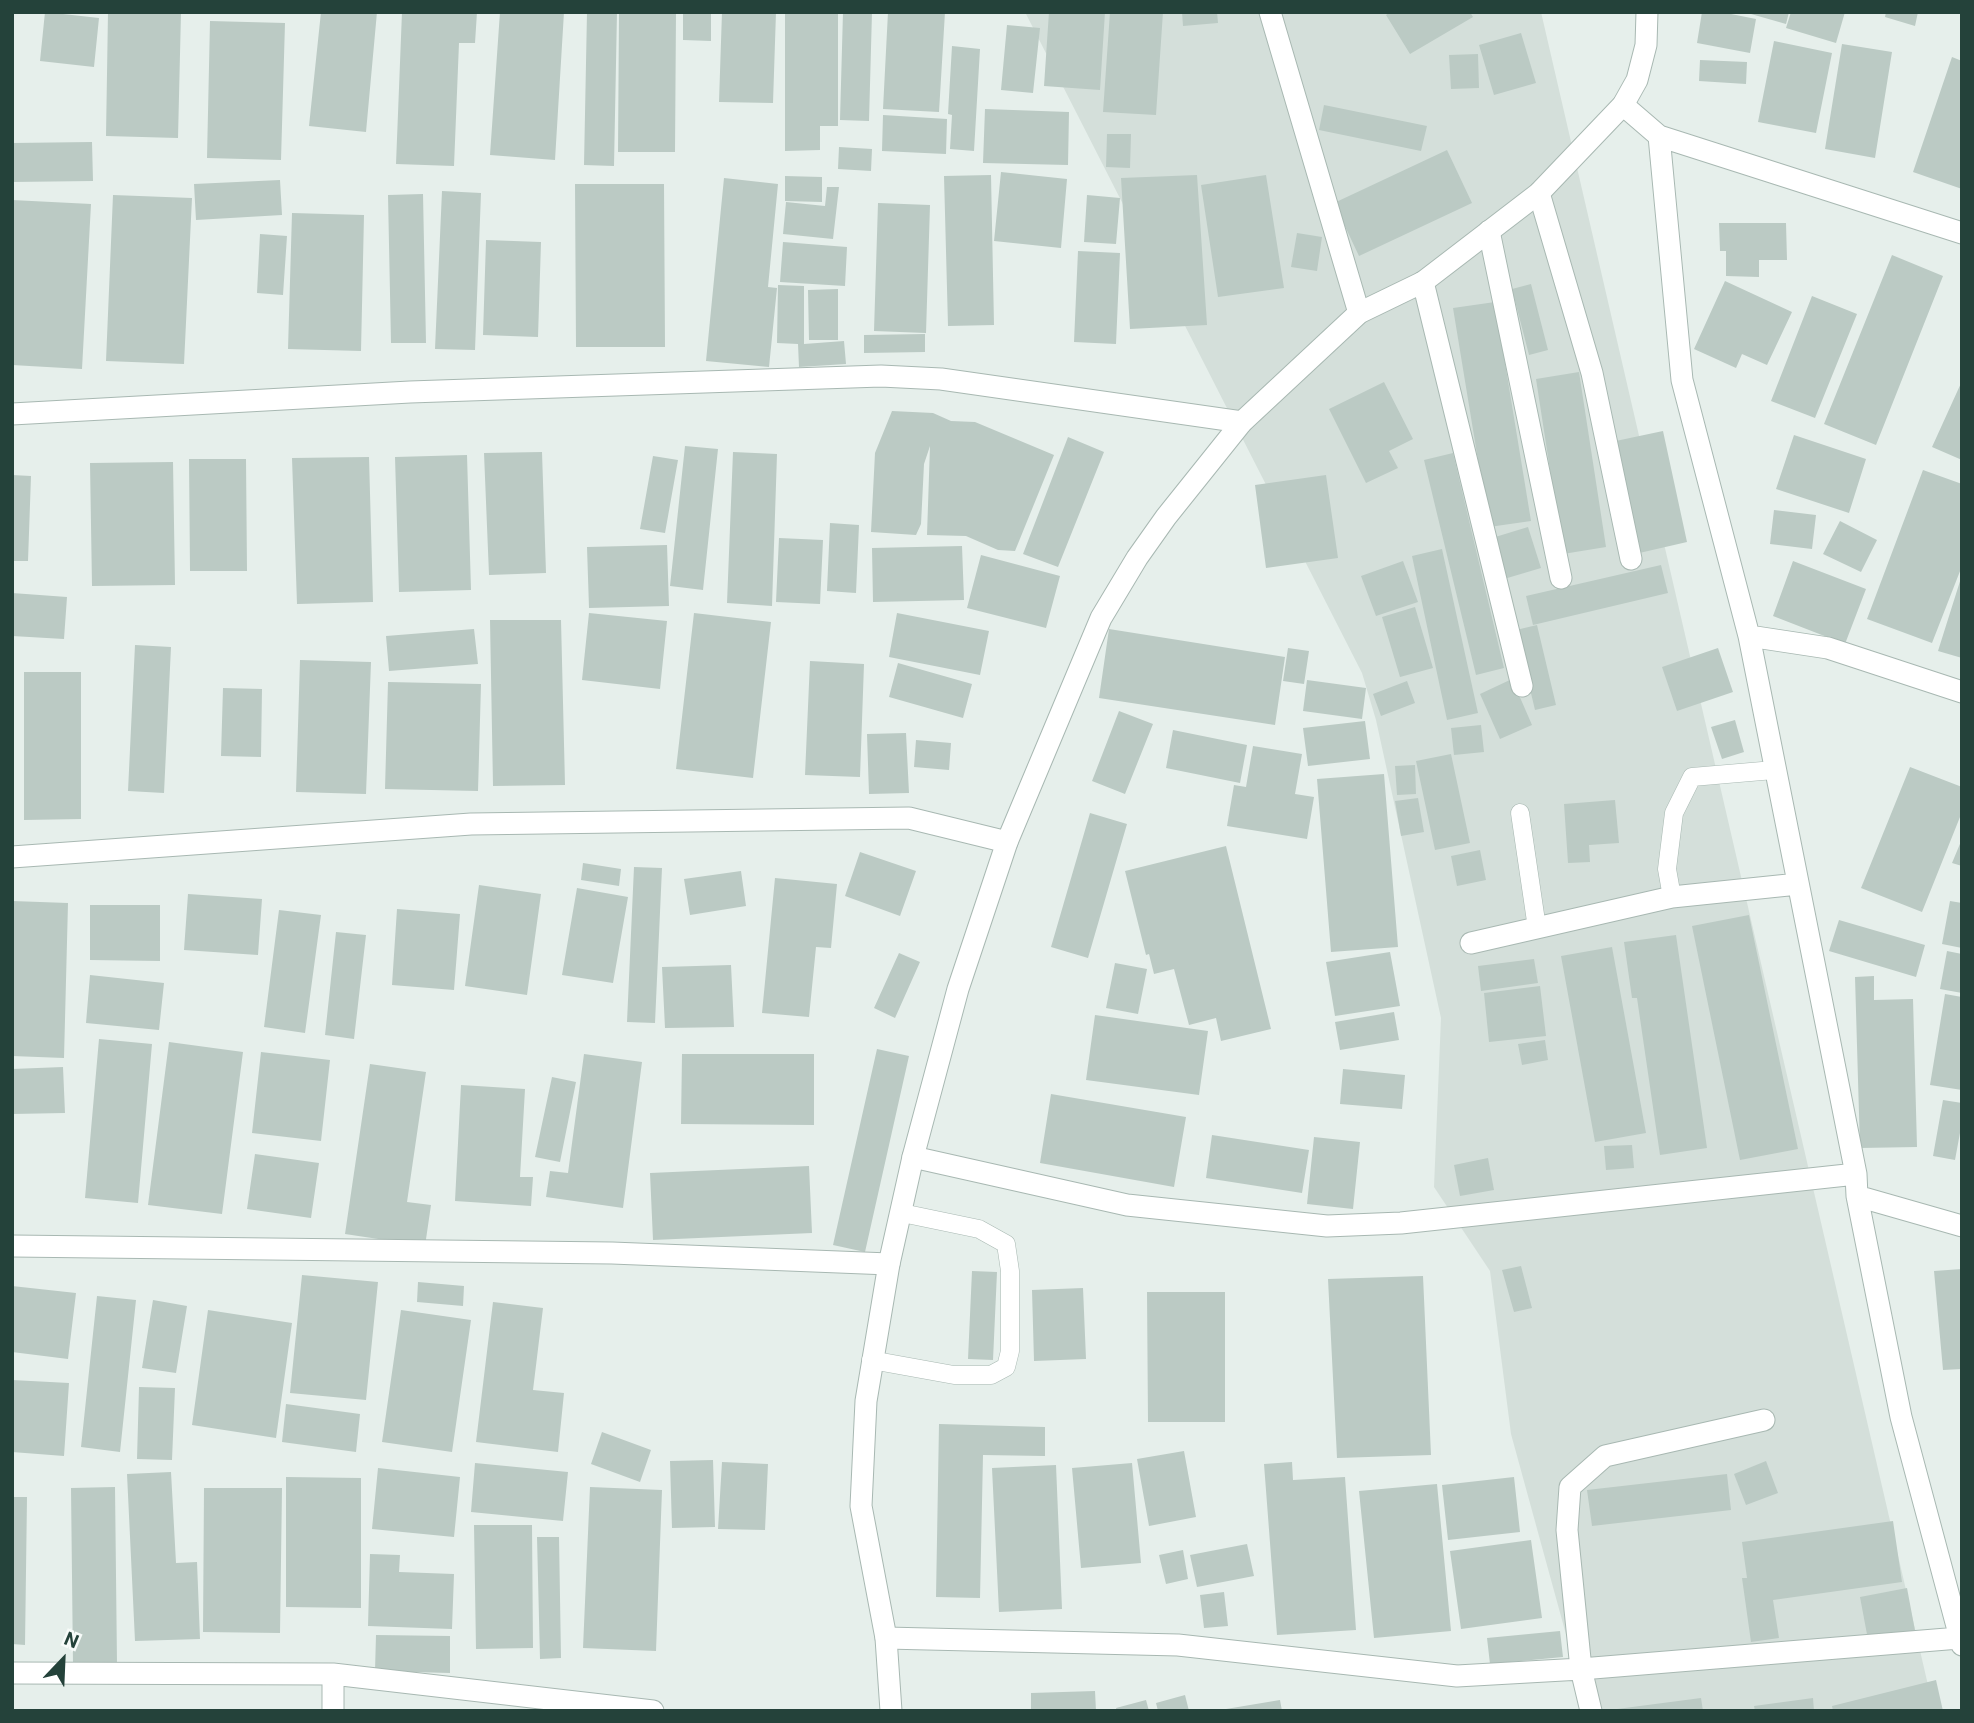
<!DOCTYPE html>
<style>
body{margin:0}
#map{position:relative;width:1974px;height:1723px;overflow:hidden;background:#e6efeb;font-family:Roboto,sans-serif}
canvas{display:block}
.frame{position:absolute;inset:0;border:14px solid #24423a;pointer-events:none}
.north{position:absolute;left:28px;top:1625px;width:70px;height:70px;-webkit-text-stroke:5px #f7fbf9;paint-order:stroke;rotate:23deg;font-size:19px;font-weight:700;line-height:28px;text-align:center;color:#24423a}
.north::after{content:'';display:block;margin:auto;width:24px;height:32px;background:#24423a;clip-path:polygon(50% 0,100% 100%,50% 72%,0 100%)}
</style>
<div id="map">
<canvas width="1974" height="1723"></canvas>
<div class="frame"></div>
<div class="north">N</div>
</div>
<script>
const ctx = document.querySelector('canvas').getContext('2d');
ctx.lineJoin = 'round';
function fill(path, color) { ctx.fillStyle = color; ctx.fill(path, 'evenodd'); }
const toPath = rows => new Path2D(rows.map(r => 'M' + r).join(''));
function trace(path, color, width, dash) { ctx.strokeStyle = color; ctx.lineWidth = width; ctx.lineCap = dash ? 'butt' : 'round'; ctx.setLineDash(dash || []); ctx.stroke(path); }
fill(toPath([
 [1025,12,1541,12,1934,1711,1587,1711,1511,1434,1490,1271,1434,1187,1441,1018,1376,720,1362,673]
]), '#d4dfda');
fill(toPath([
 [45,12,99,18,94,67,40,61],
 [108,12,181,12,178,138,106,136],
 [321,12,377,12,366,132,309,126],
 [402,12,477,12,475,43,459,43,454,166,396,164],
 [500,12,564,12,555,160,490,155],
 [587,12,617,12,614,166,584,165],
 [619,12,676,12,675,152,618,152],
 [683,12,711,12,711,41,683,40],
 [722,12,776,12,773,103,719,102],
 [785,12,838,12,838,126,820,126,820,150,785,151],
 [843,12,872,12,869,121,840,120],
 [888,12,945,12,939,112,883,109],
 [1049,12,1105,12,1100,90,1044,86],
 [1110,12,1163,12,1156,115,1103,112],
 [1182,12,1217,12,1218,23,1183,26],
 [1390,12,1470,12,1473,17,1410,54,1386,15],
 [1702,12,1721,12,1756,19,1750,53,1697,43],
 [1744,12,1789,12,1786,24],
 [1791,12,1845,12,1836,43,1786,28],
 [1886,12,1918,12,1915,26,1885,17],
 [210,21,285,23,281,160,207,158],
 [1007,25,1040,28,1033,93,1001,90],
 [1521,33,1536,83,1494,95,1479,45],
 [1774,41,1832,53,1816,133,1758,122],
 [1842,44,1892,52,1875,158,1825,149],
 [952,46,980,49,974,151,950,149,952,115,948,114],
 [1478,54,1479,88,1451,89,1449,55],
 [1952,57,1962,61,1962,189,1913,172],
 [1700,60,1747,62,1746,84,1699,81],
 [1324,105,1427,126,1421,151,1319,130],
 [985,109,1069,112,1068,165,983,163],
 [883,115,947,119,946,154,882,151],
 [1107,134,1131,134,1130,168,1106,167],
 [92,142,93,181,12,182,12,143],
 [839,147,872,149,871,171,838,169],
 [1447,150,1472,203,1359,256,1334,203],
 [1001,172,1067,179,1061,248,994,241],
 [991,175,994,325,948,326,944,176],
 [1197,175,1207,325,1130,329,1121,178],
 [1266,175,1284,288,1218,297,1201,185],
 [785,176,822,177,822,202,785,201],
 [724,178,778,184,768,287,777,288,769,367,706,361],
 [280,180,282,215,196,220,194,184],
 [575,184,664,184,665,347,576,347],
 [827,187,839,187,833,239,783,234,786,202,825,206],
 [442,191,481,193,475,350,435,349],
 [423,194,426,343,391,343,388,195],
 [113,195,192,198,184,364,106,361],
 [1087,195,1120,198,1116,244,1084,242],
 [12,200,91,204,82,369,12,365],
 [878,203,930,205,926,333,874,331],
 [292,213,364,215,361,351,288,349],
 [1719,223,1786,223,1787,260,1759,260,1759,277,1726,276,1726,251,1720,251],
 [1297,233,1322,237,1317,271,1291,267],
 [260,234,287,236,283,295,257,293],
 [486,240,541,242,538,337,483,335],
 [783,242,847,247,845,286,780,282],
 [1078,251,1120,253,1116,344,1074,342],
 [1892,255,1943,276,1876,445,1824,424],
 [1725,281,1792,312,1767,365,1742,354,1736,368,1694,349],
 [1531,284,1548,350,1529,355,1512,289],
 [778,285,804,286,804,344,844,341,846,364,799,367,798,344,777,343],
 [838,289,838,340,809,340,808,290],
 [1812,296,1857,314,1815,418,1771,401],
 [1495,302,1531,521,1489,527,1453,308],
 [925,334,925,352,864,353,864,335],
 [1579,372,1606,547,1563,554,1536,379],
 [1962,381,1962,460,1932,447],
 [1384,382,1413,439,1389,451,1398,468,1366,483,1329,409],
 [892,411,933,413,951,421,975,422,1054,455,1015,551,998,550,966,536,927,535,930,446,924,464,921,524,916,535,871,532,875,453],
 [1663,431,1687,542,1635,554,1611,442],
 [1794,435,1866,459,1849,513,1776,489],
 [1068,437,1104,452,1058,567,1023,554],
 [685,446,718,449,703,590,670,586],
 [542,452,546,573,489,575,484,453],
 [733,452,777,454,772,606,727,603],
 [1453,453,1504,668,1476,675,1424,460],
 [467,455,471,590,399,592,395,457],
 [653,456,678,460,665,533,640,529],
 [369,457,373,602,297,604,292,458],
 [189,459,246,459,247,571,190,571],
 [173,462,175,585,92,586,90,463],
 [1923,470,1962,484,1962,566,1932,643,1867,619],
 [12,475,31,476,28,561,12,561],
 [1326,475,1338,558,1266,568,1255,485],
 [1774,510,1816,515,1812,549,1770,544],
 [1840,521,1877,540,1861,572,1823,554],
 [830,523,859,525,856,593,827,591],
 [1528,527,1541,568,1504,579,1492,538],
 [779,538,823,540,820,604,776,602],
 [667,545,669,606,589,608,587,547],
 [962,546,964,600,873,602,872,548],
 [1442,549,1478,713,1447,720,1412,556],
 [981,555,1060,576,1046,628,967,608],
 [1403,561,1418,602,1376,616,1361,576],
 [1793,561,1866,589,1845,644,1773,616],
 [1661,565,1668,593,1533,625,1526,596],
 [1961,578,1962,578,1962,658,1938,651],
 [12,593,67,597,64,639,12,636],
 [1415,607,1433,668,1400,677,1382,617],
 [589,613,667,621,660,689,582,680],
 [694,613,771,622,753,778,676,769],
 [897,613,989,631,980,675,889,657],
 [490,620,561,620,565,785,493,786],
 [1537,625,1556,705,1535,710,1516,630],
 [474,629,478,664,389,671,386,636],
 [1109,629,1285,657,1275,725,1099,698],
 [135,645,171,647,164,793,128,791],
 [1288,648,1309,651,1304,684,1283,681],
 [1718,648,1733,692,1677,711,1662,667],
 [300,660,371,662,366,794,296,792],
 [810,661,864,664,860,777,805,775],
 [898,663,972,684,963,718,889,697],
 [24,672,81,672,81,819,24,820],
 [1512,679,1532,725,1500,739,1480,694],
 [1307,680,1366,688,1362,719,1303,711],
 [1407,681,1415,703,1381,716,1373,694],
 [388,682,481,684,478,791,385,789],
 [223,688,262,689,261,757,221,756],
 [1119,711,1153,724,1125,794,1092,781],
 [1735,720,1744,752,1722,759,1711,727],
 [1365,721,1370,759,1308,766,1303,728],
 [1481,725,1484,752,1454,755,1451,728],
 [1173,730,1247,745,1240,783,1166,768],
 [906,733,909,793,869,794,867,734],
 [916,740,951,743,949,770,914,767],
 [1253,746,1302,754,1295,794,1314,797,1307,839,1227,826,1234,785,1246,787],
 [1451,754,1470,843,1435,850,1416,761],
 [1415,765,1416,794,1397,795,1395,766],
 [1910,767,1962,787,1962,812,1922,912,1861,888],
 [1384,774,1398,947,1331,952,1317,779],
 [1418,798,1424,832,1401,836,1395,801],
 [1615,800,1619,843,1589,845,1590,862,1568,863,1564,804],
 [1090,813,1127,824,1088,958,1051,947],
 [1962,839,1962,866,1952,863],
 [1226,846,1271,1029,1221,1041,1216,1018,1189,1025,1174,969,1154,974,1149,954,1146,955,1125,871],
 [1480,850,1486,880,1457,886,1451,856],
 [860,852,916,871,900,916,845,896],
 [583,863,621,869,619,886,581,880],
 [634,867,662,868,655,1023,627,1022],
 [741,871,746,906,690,915,684,879],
 [775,878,837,884,831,948,816,947,809,1017,762,1013],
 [479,885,541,894,527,995,465,986],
 [577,888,628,897,613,983,562,975],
 [188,894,262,899,258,955,184,950],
 [12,901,68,903,64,1058,12,1056],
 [1950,901,1962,903,1962,948,1942,944],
 [90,905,160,905,160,961,90,960],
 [397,909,460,914,454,990,392,985],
 [279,910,321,915,305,1033,264,1027],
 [1749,915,1798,1149,1740,1160,1692,926],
 [1839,920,1925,945,1916,977,1829,951],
 [336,932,366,935,354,1039,325,1035],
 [1676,935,1707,1148,1660,1155,1637,998,1632,998,1624,942],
 [1612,947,1646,1133,1595,1142,1561,956],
 [1947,951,1962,954,1962,993,1940,989],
 [1390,952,1400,1006,1335,1016,1326,962],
 [899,953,920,962,895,1018,874,1008],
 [1534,959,1538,983,1481,991,1478,966],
 [1115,963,1147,969,1138,1014,1106,1008],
 [731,965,734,1027,665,1028,662,967],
 [90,975,164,983,159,1030,86,1023],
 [1874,976,1874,1000,1913,999,1917,1147,1860,1148,1855,977],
 [1540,986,1546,1036,1489,1042,1484,993],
 [1945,994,1962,997,1962,1090,1930,1085],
 [1394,1012,1399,1040,1340,1050,1335,1022],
 [1095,1015,1208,1031,1199,1095,1086,1080],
 [99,1039,152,1044,138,1203,85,1198],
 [1545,1040,1548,1060,1522,1065,1518,1044],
 [169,1042,243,1052,222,1214,148,1205],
 [877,1049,909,1056,865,1252,833,1245],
 [261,1052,330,1060,321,1141,252,1133],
 [584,1054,642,1062,623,1208,546,1197,550,1171,568,1173],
 [682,1054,814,1054,814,1125,681,1124],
 [370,1064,426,1072,407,1202,431,1205,425,1246,345,1234],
 [63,1067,65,1113,12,1114,12,1069],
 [1343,1069,1405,1075,1402,1109,1340,1104],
 [552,1077,576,1082,560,1162,535,1157],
 [461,1085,525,1089,520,1177,533,1177,531,1206,455,1201],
 [1051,1094,1186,1117,1174,1187,1040,1163],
 [1943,1100,1962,1103,1962,1122,1955,1160,1933,1156],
 [1212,1135,1309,1150,1302,1193,1206,1178],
 [1314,1137,1360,1142,1353,1209,1307,1204],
 [1632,1145,1634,1168,1606,1170,1604,1146],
 [255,1154,319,1163,311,1218,247,1209],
 [1488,1158,1494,1190,1460,1196,1454,1165],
 [809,1166,812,1233,653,1240,650,1173],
 [1521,1266,1532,1308,1514,1312,1502,1270],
 [1962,1269,1962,1369,1943,1370,1934,1271],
 [972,1271,997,1272,993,1360,968,1359],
 [302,1275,378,1282,366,1400,290,1393],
 [1423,1276,1431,1455,1337,1458,1328,1279],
 [418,1282,464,1286,463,1306,417,1302],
 [12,1286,76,1293,68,1359,12,1352],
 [1083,1288,1086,1359,1034,1361,1032,1290],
 [1147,1292,1225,1292,1225,1422,1148,1422],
 [97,1296,136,1300,120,1452,81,1447],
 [153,1300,187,1306,176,1373,142,1368],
 [493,1302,543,1308,533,1390,564,1393,558,1452,476,1442],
 [208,1310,292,1323,276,1438,192,1425],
 [401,1310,471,1320,452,1452,382,1442],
 [12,1380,69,1383,64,1456,12,1452],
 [139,1387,175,1388,172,1460,137,1459],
 [286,1404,360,1414,356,1452,282,1442],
 [939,1424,1045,1427,1045,1456,983,1455,980,1598,936,1597],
 [602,1432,651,1450,640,1482,591,1464],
 [1184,1451,1196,1517,1149,1526,1137,1459],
 [713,1460,715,1527,672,1528,670,1461],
 [1766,1461,1778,1493,1746,1505,1734,1474],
 [722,1462,768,1464,765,1530,718,1529],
 [1292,1462,1293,1480,1345,1477,1356,1630,1277,1635,1264,1464],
 [475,1463,568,1472,563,1521,471,1512],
 [1132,1463,1141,1563,1081,1568,1072,1468],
 [1056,1465,1062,1609,999,1612,992,1468],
 [378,1468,460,1477,454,1537,372,1529],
 [171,1472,176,1563,197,1562,200,1639,135,1641,127,1474],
 [1727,1474,1731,1510,1592,1526,1587,1490],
 [286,1477,361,1478,361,1608,286,1607],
 [1514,1477,1520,1532,1448,1540,1442,1485],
 [1437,1484,1451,1631,1374,1638,1359,1491],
 [115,1487,117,1664,73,1665,71,1488],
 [590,1487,662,1490,656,1651,583,1648],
 [204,1488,282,1488,280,1633,203,1632],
 [12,1497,27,1497,25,1645,12,1644],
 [1893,1521,1902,1582,1773,1600,1779,1638,1751,1642,1742,1578,1747,1578,1742,1542],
 [474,1525,532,1525,533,1648,476,1649],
 [537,1537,559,1537,561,1658,540,1659],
 [1531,1540,1542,1618,1461,1629,1450,1551],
 [1247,1544,1254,1576,1197,1587,1190,1555],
 [1183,1550,1188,1579,1166,1584,1159,1555],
 [370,1554,400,1555,399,1572,454,1574,452,1629,368,1626],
 [1907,1588,1916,1636,1869,1645,1860,1597],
 [1224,1592,1228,1626,1204,1628,1200,1595],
 [1560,1631,1563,1657,1490,1664,1487,1638],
 [376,1635,450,1636,450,1673,375,1671],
 [1936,1680,1943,1711,1833,1711,1832,1706],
 [1095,1691,1096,1711,1031,1711,1031,1693],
 [1185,1695,1189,1711,1158,1711,1156,1703],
 [1701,1698,1703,1711,1617,1711,1617,1709],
 [1813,1698,1814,1711,1755,1711,1754,1706],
 [1146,1700,1149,1711,1117,1711,1116,1708],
 [1280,1700,1282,1711,1226,1711,1226,1709]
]), '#bbcac4');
const service = toPath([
 [1520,813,1537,928],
 [1672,897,1667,869,1674,813,1692,777,1774,770],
 [871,1360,954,1375,991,1375,1006,1367,1010,1351,1010,1271,1006,1244,979,1229,902,1213]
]);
const minor = toPath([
 [1270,12,1359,313],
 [1623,105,1659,136,1682,380,1749,636,1856,1174,1857,1196,1901,1417,1962,1645],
 [1659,136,1962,233],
 [1539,193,1592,373,1631,559],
 [1489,231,1561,578],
 [1423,282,1522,686],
 [12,414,410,392,881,376,941,379,1242,422],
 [1749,636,1828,648,1962,692],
 [12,857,471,824,909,818,1007,842],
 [1471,943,1672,897,1798,884],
 [913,1157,1127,1205,1327,1226,1401,1223,1856,1174],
 [1857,1196,1962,1226],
 [12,1246,612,1253,889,1264],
 [886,1638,1178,1645,1457,1676,1581,1669,1959,1638],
 [12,1673,333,1674,653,1711],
 [333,1711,333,1674],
 [1591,1711,1581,1669,1567,1530,1570,1487,1605,1456,1764,1420]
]);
const tertiary = toPath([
 [891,1711,886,1638,861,1506,866,1401,889,1264,913,1157,958,989,1007,842,1101,618,1137,558,1166,517,1242,422,1359,313,1423,282,1539,193,1623,105,1637,80,1646,45,1647,12]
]);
trace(service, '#a8b8b2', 19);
trace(minor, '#a8b8b2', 23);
trace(tertiary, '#a8b8b2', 23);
trace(service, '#fff', 18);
trace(minor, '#fff', 21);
trace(tertiary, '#fff', 21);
</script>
